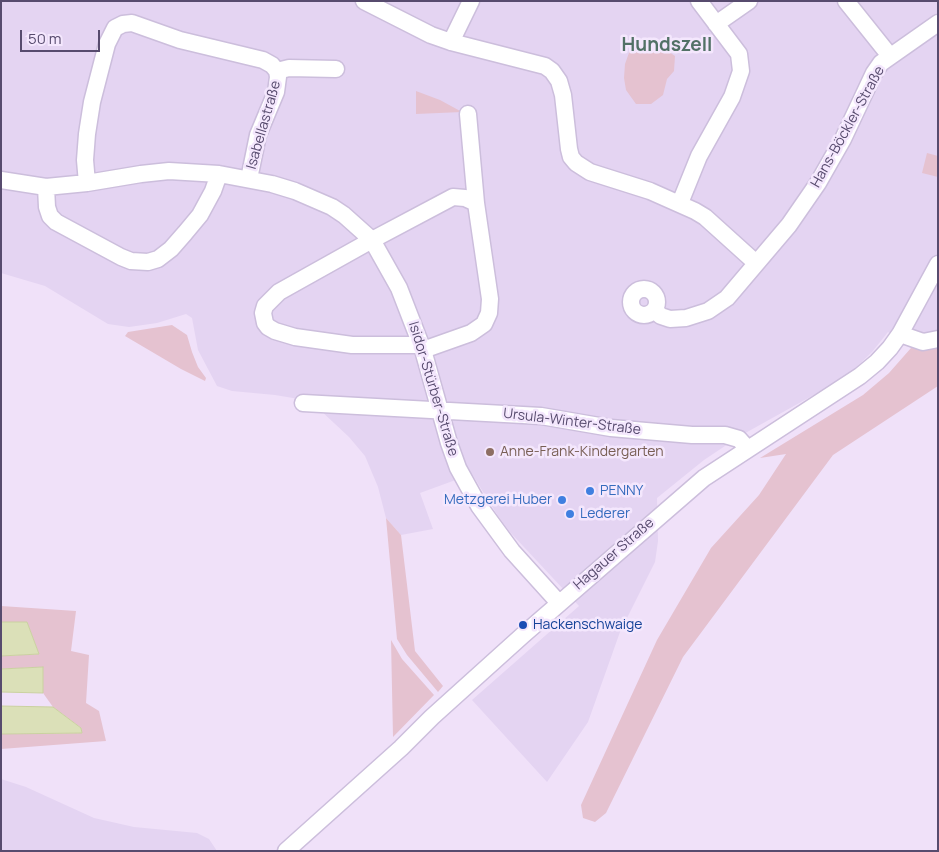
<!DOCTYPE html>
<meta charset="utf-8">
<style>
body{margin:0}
#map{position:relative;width:939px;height:852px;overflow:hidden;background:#f0e1f9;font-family:Manrope,sans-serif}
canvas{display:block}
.frame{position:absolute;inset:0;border:2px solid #574b6e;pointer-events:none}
.scale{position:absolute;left:20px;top:30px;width:80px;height:22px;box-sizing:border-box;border:2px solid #574b6e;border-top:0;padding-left:6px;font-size:15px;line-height:18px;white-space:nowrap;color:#574b6e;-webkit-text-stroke:4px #f4e7fd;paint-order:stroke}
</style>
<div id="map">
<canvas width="939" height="852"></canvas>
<div class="frame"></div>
<div class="scale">50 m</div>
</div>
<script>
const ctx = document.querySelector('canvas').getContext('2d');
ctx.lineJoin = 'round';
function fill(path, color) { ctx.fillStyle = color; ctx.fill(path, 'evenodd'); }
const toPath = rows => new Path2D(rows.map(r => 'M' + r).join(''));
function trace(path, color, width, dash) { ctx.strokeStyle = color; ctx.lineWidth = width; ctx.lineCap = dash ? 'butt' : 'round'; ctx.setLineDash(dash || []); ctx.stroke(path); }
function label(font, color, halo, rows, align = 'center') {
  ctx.font = font + ' Manrope,sans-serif'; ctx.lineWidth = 5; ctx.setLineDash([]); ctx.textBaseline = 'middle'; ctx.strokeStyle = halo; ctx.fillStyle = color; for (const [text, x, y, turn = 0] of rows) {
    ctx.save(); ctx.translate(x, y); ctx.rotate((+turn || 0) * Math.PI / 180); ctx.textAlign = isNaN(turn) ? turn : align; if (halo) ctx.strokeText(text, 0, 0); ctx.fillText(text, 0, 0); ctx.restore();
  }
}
fill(toPath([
 [1,1,938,1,938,347,923,349,911,348,888,332,872,352,846,377,740,436,704,460,657,498,658,541,655,562,620,632,588,722,547,782,472,700,579,606,509,531,498,516,472,474,420,493,433,529,401,535,386,518,378,487,365,456,349,437,319,409,305,400,275,395,232,391,217,386,198,350,192,318,186,314,157,323,129,327,108,324,45,286,1,273],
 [1,779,26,787,94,818,134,827,197,833,209,839,217,851,1,851]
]), '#e4d4f2');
fill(toPath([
 [634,43,650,43,663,48,675,56,674,71,667,79,663,95,651,104,636,104,626,90,624,78,625,64,630,50],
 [416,91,440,100,462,112,416,114],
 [927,153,938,156,938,177,922,173],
 [172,325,187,335,192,352,198,367,206,378,205,381,181,369,125,336,128,332],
 [938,347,938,386,833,455,683,657,606,813,595,822,583,818,581,805,657,640,711,548,759,495,786,454,760,458,863,395,889,373,911,348,923,349],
 [386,518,401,535,415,651,443,686,438,692,407,655,397,639],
 [1,606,76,611,71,651,89,655,86,703,99,711,106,741,1,749,1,734,82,733,81,728,53,707,43,693,43,667,1,669,1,656,39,654,27,622,1,622],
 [391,640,402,659,434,695,393,737]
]), '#e5c2d0');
const water = toPath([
 [1,622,27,622,39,654,1,656,1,622],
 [43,667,43,693,1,692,1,669,43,667],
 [1,706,53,707,81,728,82,733,1,734,1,706]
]);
fill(water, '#dbe0b8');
trace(water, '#cad1a0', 1);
const minor = toPath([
 [364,1,431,35,451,42,545,66,552,71,559,81,563,95,569,149,571,157,576,163,590,172,650,191,695,211,705,217,756,263],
 [846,1,890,56],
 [716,24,749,1],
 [451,42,471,1],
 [277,71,289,68,336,69],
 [1,180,46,187,87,183,141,174,169,171,219,174,272,184,295,191,332,207,344,215,372,240,399,288,423,350,449,443,458,468,479,506,512,551,559,603],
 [87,183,85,160,87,134,92,102,107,44,115,28,123,24,132,23,180,40,263,60,272,65,277,71,278,77,276,92,258,135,249,179],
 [46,187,47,207,50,216,56,222,121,257,131,261,148,262,158,259,171,249,185,233,200,215,213,191,219,174],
 [680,203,699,156,732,97,741,71,739,54,699,1],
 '631 302a13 13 0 1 1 26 0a13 13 0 1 1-26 0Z',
 [655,311,661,316,670,319,686,318,708,311,727,298,789,225,818,183,843,139,874,73,881,63,938,23],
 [900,334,923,342,938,339],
 [421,345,352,345,295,337,275,331,268,327,265,323,263,313,265,306,279,292,372,240,453,197,465,198,476,203],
 [423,350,471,333,484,324,489,313,490,299,476,203,468,114],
 [303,403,541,416,611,428,692,435,725,435,739,439,747,448],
 [286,851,401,748,432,717,523,635,704,478,860,376,877,362,890,348,900,334,938,264]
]);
trace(minor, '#ccbedc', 19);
trace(minor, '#fff', 16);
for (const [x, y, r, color] of [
 [490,452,5,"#8d6e63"],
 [590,491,5,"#3f7fe0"],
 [562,500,5,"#3f7fe0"],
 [570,514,5,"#3f7fe0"],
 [523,625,5,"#1a4fb4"]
]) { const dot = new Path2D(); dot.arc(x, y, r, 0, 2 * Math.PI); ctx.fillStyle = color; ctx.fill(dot); trace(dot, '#f4e7fd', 2); }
label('14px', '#574b6e', '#f4e7fd', [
 ["Isabellastraße",264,125,-74],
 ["Hans-Böckler-Straße",848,127,-61],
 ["Isidor-Stürber-Straße",433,389,73],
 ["Ursula-Winter-Straße",572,422,7],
 ["Hagauer Straße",614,554,-41]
]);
label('14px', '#785e54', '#f4e7fd', [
 ["Anne-Frank-Kindergarten",500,452]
], 'left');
label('14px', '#366cbe', '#f4e7fd', [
 ["PENNY",600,491],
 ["Metzgerei Huber",552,500,"right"],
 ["Lederer",580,514]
], 'left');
label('14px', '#164399', '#f4e7fd', [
 ["Hackenschwaige",533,625]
], 'left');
label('bold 19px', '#527166', '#f4e7fd', [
 ["Hundszell",667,46]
]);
</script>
